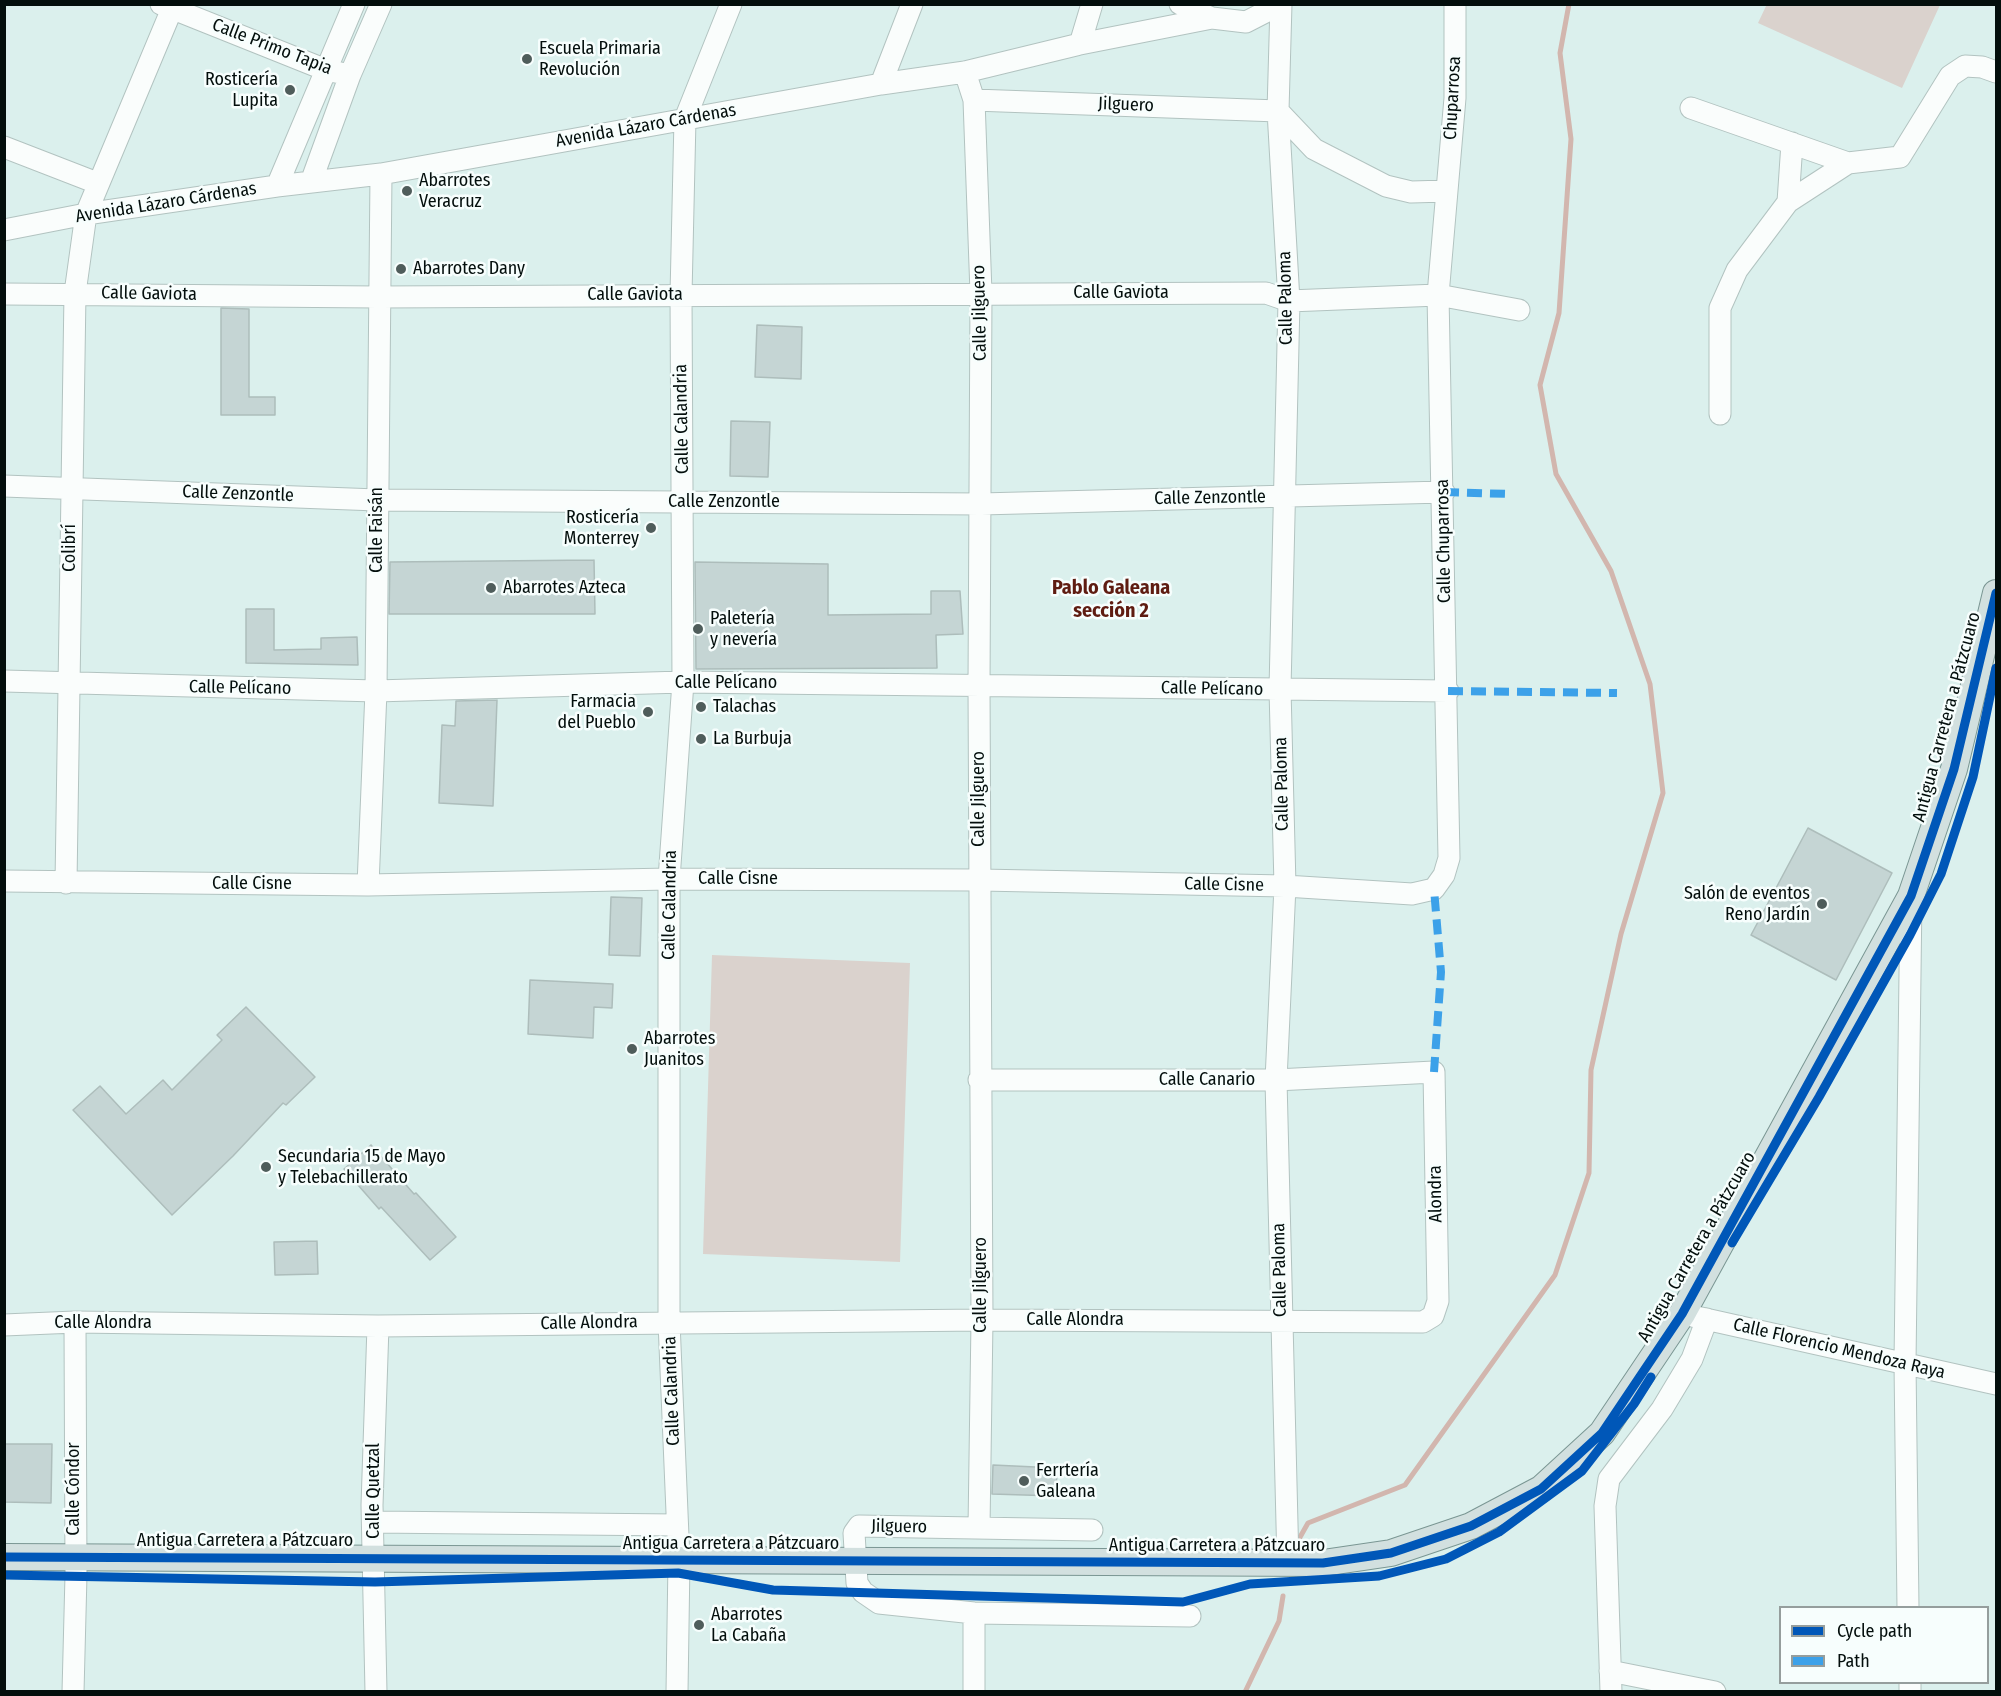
<!DOCTYPE html>
<meta charset="utf-8">
<style>
body{margin:0}
#map{position:relative;width:2001px;height:1696px;overflow:hidden;background:#dbf0ed;font-family:"Fira Sans Condensed",sans-serif}
canvas{display:block}
.frame{position:absolute;inset:0;border:6px solid #030e0c;pointer-events:none}
.legend{position:absolute;left:1779px;top:1606px;width:210px;height:78px;box-sizing:border-box;background:#f7fefd;border:2px solid #959e9d;margin:0;padding:8px 10px;list-style:none;font-size:18px;color:#030e0c}
.legend li{display:flex;align-items:center;gap:12px;height:30px}
.legend b{width:30px;border:2px solid #959e9d}
</style>
<div id="map">
<canvas width="2001" height="1696"></canvas>
<div class="frame"></div>
<ul class="legend">
<li><b style="height:8px;background:#0057b8"></b>Cycle path</li>
<li><b style="height:8px;background:#3ca1e9"></b>Path</li>
</ul>
</div>
<script>
const ctx = document.querySelector('canvas').getContext('2d');
ctx.lineJoin = 'round';
function fill(path, color) { ctx.fillStyle = color; ctx.fill(path, 'evenodd'); }
const toPath = rows => new Path2D(rows.map(r => 'M' + r).join(''));
function trace(path, color, width, dash) { ctx.strokeStyle = color; ctx.lineWidth = width; ctx.lineCap = dash ? 'butt' : 'round'; ctx.setLineDash(dash || []); ctx.stroke(path); }
function label(font, color, halo, rows, align = 'center') {
  ctx.font = font + ' "Fira Sans Condensed",sans-serif'; ctx.lineWidth = 5; ctx.setLineDash([]); ctx.textBaseline = 'middle'; ctx.strokeStyle = halo; ctx.fillStyle = color; for (const [text, x, y, turn = 0] of rows) {
    ctx.save(); ctx.translate(x, y); ctx.rotate((+turn || 0) * Math.PI / 180); ctx.textAlign = isNaN(turn) ? turn : align; if (halo) ctx.strokeText(text, 0, 0); ctx.fillText(text, 0, 0); ctx.restore();
  }
}
fill(toPath([
 [1767,4,1940,4,1940,5,1902,88,1758,23],
 [712,955,910,963,900,1262,703,1254]
]), '#dad2cd');
trace(toPath([
 [1295,1546,1308,1523,1405,1485,1555,1275,1589,1173,1591,1070,1621,934,1663,793,1650,684,1611,571,1556,474,1540,385,1559,313,1571,139,1560,53,1569,4],
 [1245,1692,1279,1621,1283,1596]
]), '#d2b6ae', 5);
const building = toPath([
 [221,308,249,309,249,397,275,397,275,415,221,415,221,308],
 [757,325,802,327,801,379,755,377,757,325],
 [731,421,770,422,768,477,730,476,731,421],
 [594,560,595,614,389,614,390,562,594,560],
 [695,562,828,564,828,615,931,614,931,591,960,591,963,634,936,635,937,668,696,669,695,562],
 [246,609,274,609,274,650,321,649,321,638,357,637,358,665,246,663,246,609],
 [497,700,493,806,439,803,442,725,455,726,456,701,497,700],
 [1808,828,1892,873,1836,980,1751,935,1808,828],
 [611,897,642,898,640,956,609,955,611,897],
 [530,980,613,984,612,1008,594,1007,593,1038,528,1034,530,980],
 [246,1007,315,1077,286,1105,283,1103,233,1156,172,1215,73,1110,100,1086,126,1114,163,1080,172,1090,222,1040,217,1035,246,1007],
 [371,1145,414,1194,416,1193,456,1237,430,1260,381,1207,379,1209,344,1169,371,1145],
 [317,1241,318,1274,275,1275,274,1242,317,1241],
 [4,1444,52,1444,51,1503,4,1502,4,1444],
 [993,1465,1057,1468,1056,1496,992,1494,993,1465]
]);
fill(building, '#c5d5d4');
trace(building, '#adbdbb', 1.5);
const minor = toPath([
 [161,4,326,70,350,75],
 [1180,4,1212,18],
 [1281,4,1278,111,1289,301,1280,689,1285,886,1276,1080,1288,1564],
 [1080,44,1092,4],
 [965,72,974,100,981,293,979,686,982,1320,979,1528],
 [881,84,912,4],
 [974,100,1278,111,1314,149,1386,186,1411,192,1447,191],
 [1691,108,1848,163],
 [4,147,97,183],
 [311,182,350,75,381,4],
 [277,186,354,4],
 [1788,202,1792,143],
 [4,230,86,214,277,186,381,174,881,84,965,72,1080,44,1212,18,1246,22,1281,4],
 [4,294,378,297,1266,293,1289,301,1438,295,1519,310],
 [1720,414,1720,308,1737,270,1788,202,1848,163,1900,157,1950,76,1965,66,1982,67,1996,72],
 [4,486,377,500,981,504,1444,492],
 [4,681,376,691,683,682,1448,691],
 [4,881,368,885,669,879,980,880,1285,886,1412,894,1434,889,1444,875,1449,858,1438,295,1455,98,1455,4],
 [66,883,75,293,86,214,174,4],
 [368,885,376,691,381,174],
 [1692,1316,1996,1384],
 [4,1325,75,1322,378,1326,982,1320,1423,1322,1433,1316,1438,1301,1434,1072,1276,1080,979,1080],
 [373,1522,677,1525],
 [1092,1530,859,1526,854,1533,857,1583,863,1592,879,1603,974,1613,1190,1616],
 [1908,1608,1905,1363,1911,896],
 [1610,1671,1715,1692],
 [1910,1682,1910,1692],
 [73,1692,76,1575,75,1322],
 [376,1692,372,1505,378,1326],
 [677,1692,679,1560,669,1322,669,879,683,682,681,295,685,119,731,4],
 [974,1692,974,1613],
 [1611,1692,1605,1506,1609,1479,1662,1409,1692,1359,1707,1319]
]);
const major = toPath([
 [4,1557,1323,1563,1391,1553,1471,1526,1541,1489,1602,1433,1682,1314,1911,896,1954,769,1996,593]
]);
trace(minor, '#b2c3c0', 23);
trace(major, '#7a9693', 28);
trace(minor, '#fafdfc', 21);
trace(major, '#d2e0df', 26);
trace(toPath([
 [1444,492,1510,494],
 [1448,691,1617,693],
 [1434,1072,1441,972,1434,889]
]), '#3ca1e9', 8, [15, 8]);
trace(toPath([
 [1732,1243,1819,1097,1910,935,1941,874,1973,777,1996,668],
 [4,1557,1323,1563,1391,1553,1471,1526,1541,1489,1602,1433,1682,1314,1911,896,1954,769,1996,593],
 [4,1575,375,1582,678,1573,773,1590,1183,1602,1250,1584,1379,1576,1446,1559,1499,1532,1582,1471,1634,1404,1651,1377]
]), '#0057b8', 9);
for (const [x, y, r, color] of [
 [527,59,6,"#4f5d5b"],
 [290,90,6,"#4f5d5b"],
 [407,191,6,"#4f5d5b"],
 [401,269,6,"#4f5d5b"],
 [651,528,6,"#4f5d5b"],
 [491,588,6,"#4f5d5b"],
 [698,629,6,"#4f5d5b"],
 [701,707,6,"#4f5d5b"],
 [648,712,6,"#4f5d5b"],
 [701,739,6,"#4f5d5b"],
 [1822,904,6,"#4f5d5b"],
 [632,1049,6,"#4f5d5b"],
 [266,1167,6,"#4f5d5b"],
 [1024,1481,6,"#4f5d5b"],
 [699,1625,6,"#4f5d5b"]
]) { const dot = new Path2D(); dot.arc(x, y, r, 0, 2 * Math.PI); ctx.fillStyle = color; ctx.fill(dot); trace(dot, '#f7fefd', 2); }
label('18px', '#030e0c', '#f7fefd', [
 ["Calle Primo Tapia",272,47,21],
 ["Chuparrosa",1453,98,-87],
 ["Jilguero",1126,105,2],
 ["Avenida Lázaro Cárdenas",646,126,-10],
 ["Avenida Lázaro Cárdenas",166,203,-9],
 ["Calle Gaviota",1121,293],
 ["Calle Gaviota",149,294,1],
 ["Calle Gaviota",635,295],
 ["Calle Paloma",1286,298,-91],
 ["Calle Jilguero",980,313,-91],
 ["Calle Calandria",682,419,-91],
 ["Calle Zenzontle",238,494,2],
 ["Calle Zenzontle",1210,498,-1],
 ["Calle Zenzontle",724,502],
 ["Calle Faisán",377,530,-90],
 ["Calle Chuparrosa",1444,541,-91],
 ["Colibrí",70,548,-90],
 ["Calle Pelícano",726,683],
 ["Calle Pelícano",240,688,1],
 ["Calle Pelícano",1212,689,1],
 ["Antigua Carretera a Pátzcuaro",1947,717,-75],
 ["Calle Paloma",1282,784,-91],
 ["Calle Jilguero",979,799,-90],
 ["Calle Cisne",738,879],
 ["Calle Cisne",252,884],
 ["Calle Cisne",1224,885,1],
 ["Calle Calandria",670,905,-89],
 ["Calle Canario",1207,1080],
 ["Alondra",1436,1194,-91],
 ["Antigua Carretera a Pátzcuaro",1697,1247,-60],
 ["Calle Paloma",1280,1270,-91],
 ["Calle Jilguero",981,1285,-90],
 ["Calle Alondra",1075,1320],
 ["Calle Alondra",103,1323],
 ["Calle Alondra",589,1323,-1],
 ["Calle Florencio Mendoza Raya",1839,1349,13],
 ["Calle Calandria",672,1391,-92],
 ["Calle Cóndor",74,1489,-90],
 ["Calle Quetzal",374,1491,-90],
 ["Jilguero",899,1527,1],
 ["Antigua Carretera a Pátzcuaro",245,1541],
 ["Antigua Carretera a Pátzcuaro",731,1544],
 ["Antigua Carretera a Pátzcuaro",1217,1546]
]);
label('18px', '#030e0c', '#f7fefd', [
 ["Escuela Primaria",539,49],
 ["Revolución",539,70],
 ["Rosticería",278,80,"right"],
 ["Lupita",278,101,"right"],
 ["Abarrotes",419,181],
 ["Veracruz",419,202],
 ["Abarrotes Dany",413,269],
 ["Rosticería",639,518,"right"],
 ["Monterrey",639,539,"right"],
 ["Abarrotes Azteca",503,588],
 ["Paletería",710,619],
 ["y nevería",710,640],
 ["Farmacia",636,702,"right"],
 ["del Pueblo",636,723,"right"],
 ["Talachas",713,707],
 ["La Burbuja",713,739],
 ["Salón de eventos",1810,894,"right"],
 ["Reno Jardín",1810,915,"right"],
 ["Abarrotes",644,1039],
 ["Juanitos",644,1060],
 ["Secundaria 15 de Mayo",278,1157],
 ["y Telebachillerato",278,1178],
 ["Ferrtería",1036,1471],
 ["Galeana",1036,1492],
 ["Abarrotes",711,1615],
 ["La Cabaña",711,1636]
], 'left');
label('bold 20px', '#5f1c11', '#f7fefd', [
 ["Pablo Galeana",1111,588],
 ["sección 2",1111,611]
]);
</script>
